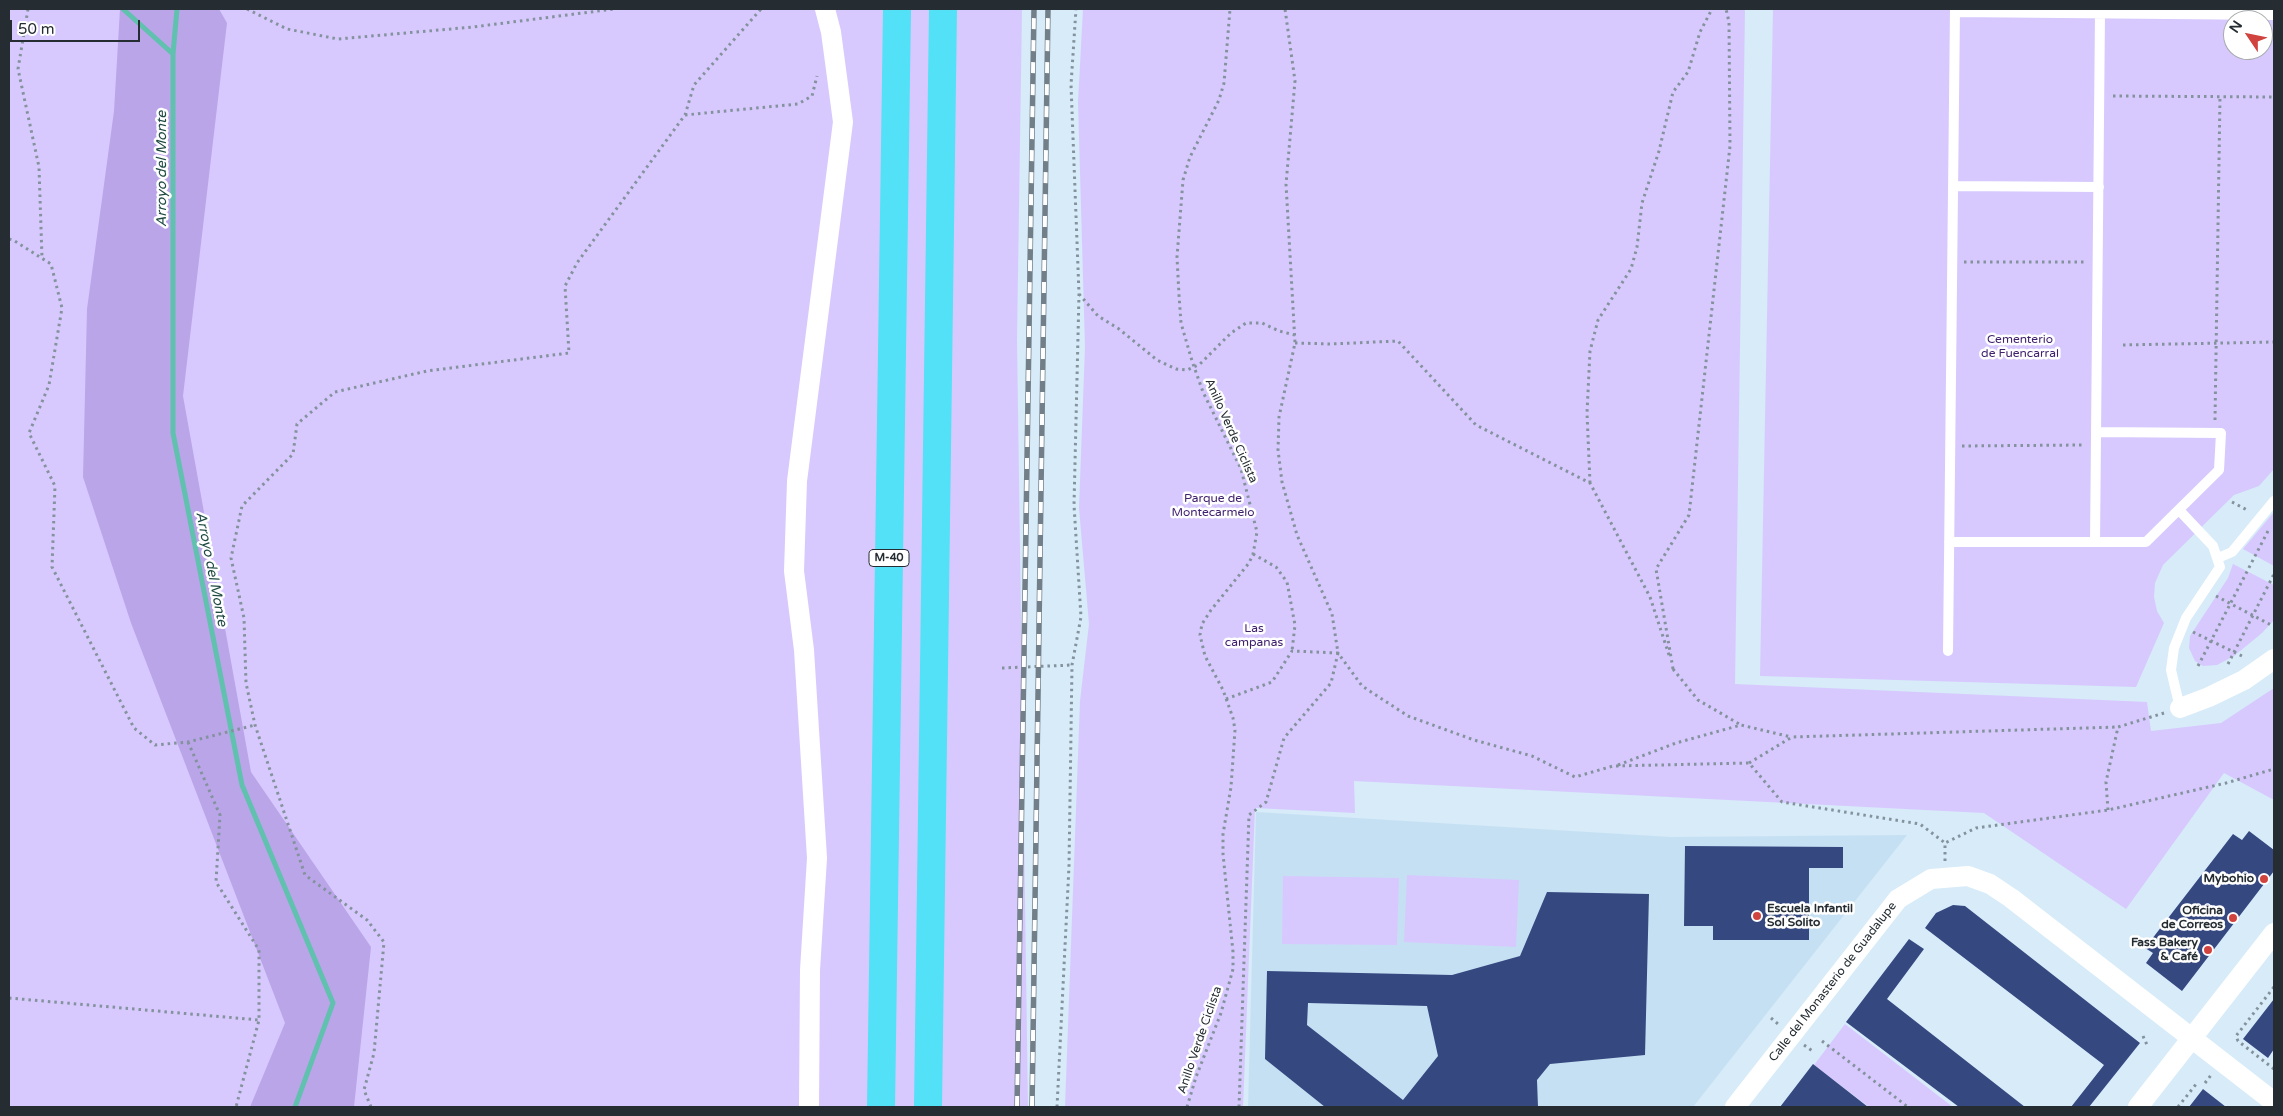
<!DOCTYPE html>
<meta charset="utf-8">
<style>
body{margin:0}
#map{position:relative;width:2283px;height:1116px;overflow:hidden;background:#d7ebf9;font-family:"Varela Round",sans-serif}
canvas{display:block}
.frame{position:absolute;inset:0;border:10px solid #252d32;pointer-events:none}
.north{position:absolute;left:2223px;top:10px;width:50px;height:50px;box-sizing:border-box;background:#fff;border:1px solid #a8abad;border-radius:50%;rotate:304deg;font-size:14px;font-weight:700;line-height:20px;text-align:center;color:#252d32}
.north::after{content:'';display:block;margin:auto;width:18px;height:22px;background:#d1433e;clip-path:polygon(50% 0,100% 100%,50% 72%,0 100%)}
.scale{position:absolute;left:10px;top:20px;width:130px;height:22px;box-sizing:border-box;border:2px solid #252d32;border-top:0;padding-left:6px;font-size:15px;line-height:18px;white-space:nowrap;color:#252d32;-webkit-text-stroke:4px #fff;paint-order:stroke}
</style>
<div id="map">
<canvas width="2283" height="1116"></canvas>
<div class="frame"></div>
<div class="north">N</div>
<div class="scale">50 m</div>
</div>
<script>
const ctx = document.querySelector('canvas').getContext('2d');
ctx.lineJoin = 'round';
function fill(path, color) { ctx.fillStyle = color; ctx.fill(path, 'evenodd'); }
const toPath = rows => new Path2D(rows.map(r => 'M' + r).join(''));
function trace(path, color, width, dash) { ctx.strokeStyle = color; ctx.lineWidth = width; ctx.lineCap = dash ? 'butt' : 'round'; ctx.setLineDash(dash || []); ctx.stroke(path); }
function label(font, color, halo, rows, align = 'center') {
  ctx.font = font + ' "Varela Round",sans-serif'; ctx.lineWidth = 5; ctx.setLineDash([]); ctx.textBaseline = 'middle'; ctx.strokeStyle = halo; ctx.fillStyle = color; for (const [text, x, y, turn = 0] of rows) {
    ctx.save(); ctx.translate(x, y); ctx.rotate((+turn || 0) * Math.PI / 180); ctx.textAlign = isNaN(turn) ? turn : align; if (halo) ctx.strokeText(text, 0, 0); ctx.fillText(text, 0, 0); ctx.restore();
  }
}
fill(toPath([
 [1256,812,1671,837,1907,835,1693,1107,1248,1107]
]), '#c6e0f3');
fill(toPath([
 [9,9,1022,9,1017,340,1028,1107,9,1107],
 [1083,9,1745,9,1735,684,2147,702,2151,731,2221,723,2274,688,2274,800,2224,773,2126,909,1984,813,1354,781,1355,813,1255,808,1243,1107,1065,1107,1080,701,1089,624,1079,508,1085,347,1078,102],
 [1773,9,2274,9,2274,469,2259,486,2234,495,2163,565,2155,583,2154,597,2157,611,2164,623,2136,687,1760,676],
 [2233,20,2263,20,2263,50,2233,50],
 [2274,512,2274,566,2243,549],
 [2233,564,2274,585,2274,620,2262,633,2234,656,2217,665,2203,666,2195,661,2189,648,2190,636,2228,578],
 [1407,875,1519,880,1516,947,1404,942],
 [1283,876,1399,878,1397,945,1282,944],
 [1845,1024,1953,1107,1869,1107,1814,1065]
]), '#d7c9fe');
fill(toPath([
 [120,9,219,9,227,23,183,396,251,772,371,947,354,1107,250,1107,285,1023,131,623,83,477,87,309,114,111]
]), '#b9a5e8');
trace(toPath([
 [123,9,173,54],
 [177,9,173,54,173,433,242,785,333,1003,295,1107]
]), '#60c1ae', 5);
fill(toPath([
 [2249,831,2274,850,2274,871,2182,991,2146,963,2153,953,2145,948,2233,834,2242,840],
 [1685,846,1843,847,1843,868,1809,868,1809,940,1713,940,1713,926,1684,926],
 [1547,892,1649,894,1645,1055,1550,1064,1537,1080,1538,1107,1325,1107,1265,1059,1267,971,1452,975,1520,956],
 [1308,1003,1427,1006,1438,1056,1403,1100,1307,1025],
 [1953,905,1965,906,2140,1043,2089,1107,2071,1107,2104,1065,1925,928,1936,913],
 [1909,939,1924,949,1887,999,2025,1107,1959,1107,1846,1022],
 [2274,999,2274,1049,2268,1058,2243,1039],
 [1813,1064,1868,1107,1780,1107],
 [2203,1089,2226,1107,2189,1107]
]), '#354880');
trace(toPath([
 [28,9,18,69,39,167,42,258],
 [247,9,287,29,338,39,473,27,614,9],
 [2113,96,2274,97],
 [685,115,798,104,812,96,817,76],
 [9,239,13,240,51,264,62,308,49,385,29,433,55,486,52,567,134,728,155,745,188,742,255,725],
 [1964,262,2085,262],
 [1079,294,1098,316,1119,329,1157,360,1176,369,1187,370,1200,364,1231,333,1246,323,1262,323,1279,331,1295,335],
 [1295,343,1331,344,1398,341,1476,425,1590,483,1650,597,1670,658],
 [2123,345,2274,342],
 [2215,420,2220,96],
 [1962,446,2083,445],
 [1590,483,1587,413,1590,351,1598,320,1631,269,1637,247,1642,203,1659,151,1673,92,1688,72,1700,32,1712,9],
 [2232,502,2249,511],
 [1253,554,1276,567,1287,582,1295,625,1292,651],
 [2216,596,2273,626],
 [2193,632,2242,656],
 [2228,664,2274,574],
 [2198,666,2268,531],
 [1002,668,1072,665],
 [1673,669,1656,569,1689,515,1730,146,1729,22,1726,9],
 [1673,669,1698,700,1741,725],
 [1226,699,1272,682,1292,651,1338,653,1362,686,1408,716,1474,740,1532,756,1575,777,1613,766,1749,763,1782,802,1920,824,1945,843],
 [188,742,220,815,216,882,259,950,259,1020,236,1107],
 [1749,763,1792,737,2118,727],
 [1618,765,1676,743,1741,725,1791,737],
 [2108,810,2106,782,2118,727,2164,713],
 [1945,861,1945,843,1976,828,2108,810,2226,783,2274,769],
 [2274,987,2236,1036,2238,1041,2274,1069],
 [9,998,259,1020],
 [1771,1018,1778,1024],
 [2143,1036,2147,1045],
 [1822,1041,1908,1107],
 [1804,1045,1814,1052],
 [2205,1083,2211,1075],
 [371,1107,364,1090,374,1053,384,942,367,920,305,875,255,725,246,683,244,618,231,558,242,506,293,454,297,424,335,392,427,371,569,353,565,286,577,263,685,115,694,85,761,9],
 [1057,1107,1069,866,1072,665,1081,617,1074,505,1079,294,1071,85,1076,9],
 [1187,1107,1196,1077,1221,1013,1233,969,1233,952,1223,854,1223,834,1231,787,1235,730,1233,718,1223,690,1205,656,1200,635,1202,624,1211,610,1249,563,1253,554,1257,532,1241,469,1203,392,1192,361,1181,323,1179,295,1177,257,1183,180,1190,157,1219,100,1224,83,1230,9],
 [1239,1107,1249,815,1266,802,1284,738,1331,683,1338,653,1332,614,1297,535,1282,482,1278,450,1279,417,1295,343,1286,184,1295,81,1285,9],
 [2178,1107,2197,1083]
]), '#83929c', 3, [2.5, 4]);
trace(toPath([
 [1955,12,2274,15],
 [1953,186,2099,187],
 [2179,510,2213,546,2220,567,2186,618,2174,648,2171,670,2180,708],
 [1949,542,2146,542,2219,470,2221,433,2096,432],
 [2095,542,2100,13],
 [2218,558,2232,552,2274,501],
 [1948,651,1955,9]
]), '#fff', 10);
trace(toPath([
 [2180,708,2209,697,2244,680,2274,659],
 [809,1107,810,970,817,858,804,650,794,571,797,481,843,122,831,32,825,9],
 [1735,1107,1898,899,1931,879,1968,876,1990,884,2011,898,2274,1102],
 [2138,1107,2274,933]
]), '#fff', 20);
trace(toPath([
 [881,1107,897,9],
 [928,1107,943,9]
]), '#52e1f6', 28);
const rail = toPath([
 [1017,1107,1034,9],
 [1032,1107,1048,9]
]);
trace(rail, '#727f88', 5.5);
trace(rail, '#fff', 4, [11]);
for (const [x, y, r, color] of [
 [2264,879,5,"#d1433e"],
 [1757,916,5,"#d1433e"],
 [2233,918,5,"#d1433e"],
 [2208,950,5,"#d1433e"]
]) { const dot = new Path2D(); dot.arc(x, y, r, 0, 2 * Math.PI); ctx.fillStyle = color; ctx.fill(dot); trace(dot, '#fff', 2); }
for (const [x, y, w] of [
 [889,558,40]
]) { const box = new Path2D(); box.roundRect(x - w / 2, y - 8.5, w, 17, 4); ctx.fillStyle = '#fff'; ctx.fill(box); trace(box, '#252d32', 1); }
label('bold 11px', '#252d32', null, [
 ["M-40",889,558]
]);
label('12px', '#40216e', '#fff', [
 ["Cementerio",2020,340],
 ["de Fuencarral",2020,354],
 ["Parque de",1213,499],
 ["Montecarmelo",1213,513],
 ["Las",1254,629],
 ["campanas",1254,643]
]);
label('12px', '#252d32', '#fff', [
 ["Anillo Verde Ciclista",1231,431,66],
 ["Calle del Monasterio de Guadalupe",1833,982,-52],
 ["Anillo Verde Ciclista",1200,1040,-71]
]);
label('bold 12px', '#252d32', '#fff', [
 ["Mybohio",2254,879],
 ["Escuela Infantil",1767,909,"left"],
 ["Sol Solito",1767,923,"left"],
 ["Oficina",2223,911],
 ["de Correos",2223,925],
 ["Fass Bakery",2198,943],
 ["& Café",2198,957]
], 'right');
label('italic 14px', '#1d4941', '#fff', [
 ["Arroyo del Monte",162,169,-90],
 ["Arroyo del Monte",211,569,79]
]);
</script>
